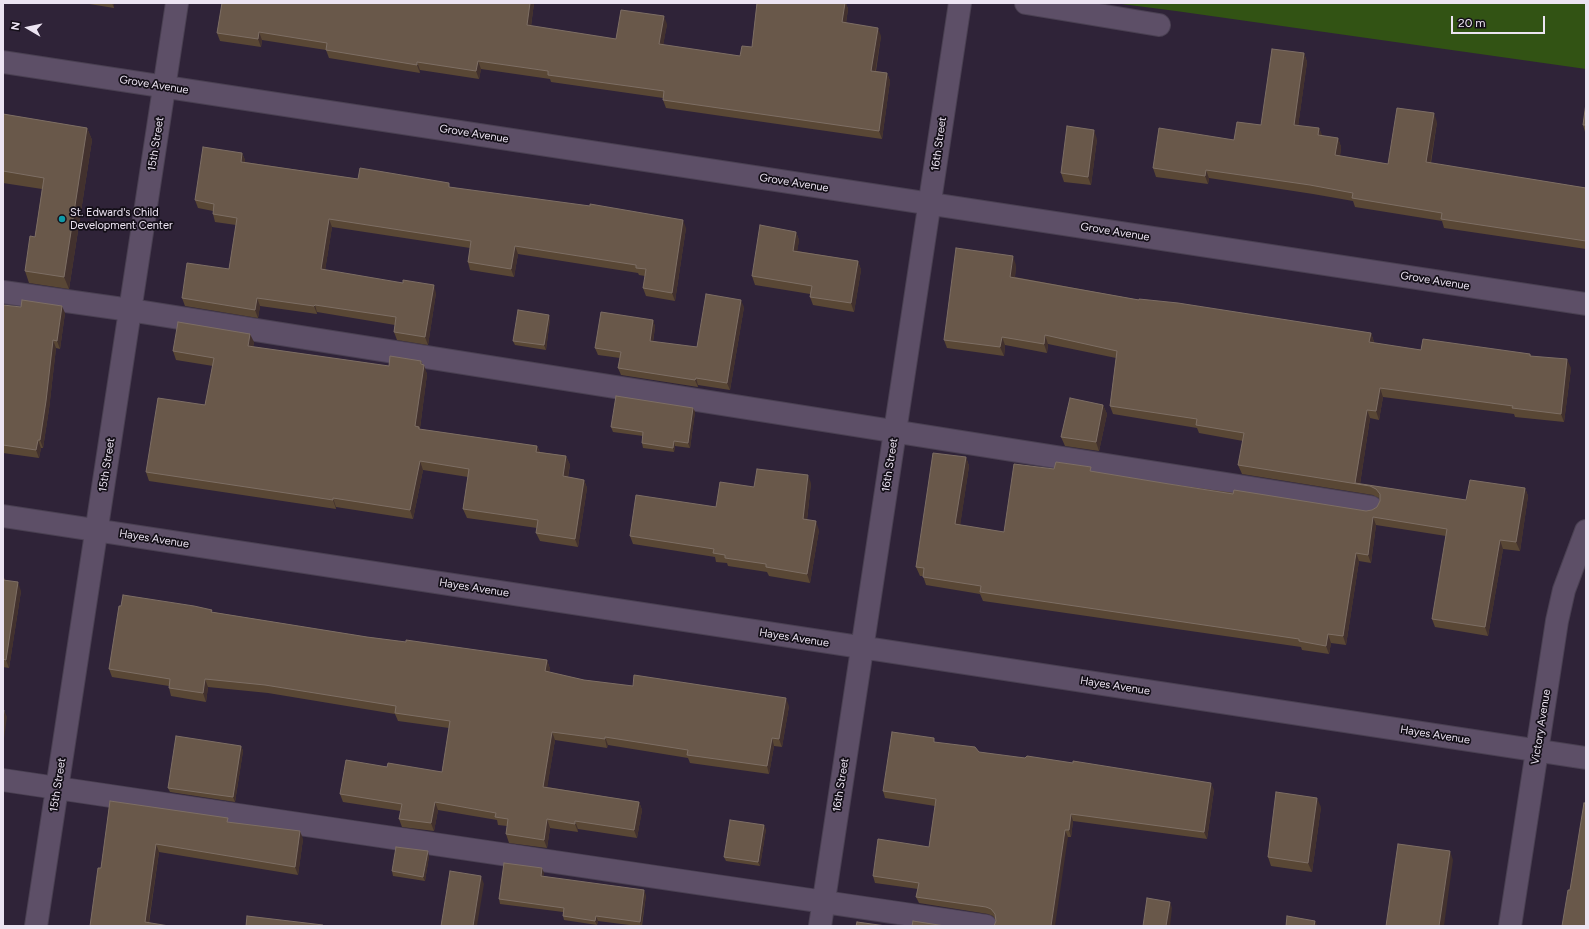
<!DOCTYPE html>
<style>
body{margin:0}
#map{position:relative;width:1589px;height:929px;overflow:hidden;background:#2f2338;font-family:Figtree,sans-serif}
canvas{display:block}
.frame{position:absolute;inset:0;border:4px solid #ece4f2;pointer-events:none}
.north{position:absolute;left:8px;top:8px;width:40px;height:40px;-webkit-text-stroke:3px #140f18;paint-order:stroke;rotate:279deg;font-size:11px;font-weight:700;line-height:16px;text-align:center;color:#ece4f2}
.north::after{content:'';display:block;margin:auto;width:14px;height:18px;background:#ece4f2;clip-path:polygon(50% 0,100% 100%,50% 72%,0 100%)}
.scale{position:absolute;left:1451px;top:16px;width:94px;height:18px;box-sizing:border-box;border:2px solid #ece4f2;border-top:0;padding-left:5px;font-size:12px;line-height:14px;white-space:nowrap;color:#ece4f2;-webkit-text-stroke:3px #140f18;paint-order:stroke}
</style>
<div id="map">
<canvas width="1589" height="929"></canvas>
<div class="frame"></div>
<div class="north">N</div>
<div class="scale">20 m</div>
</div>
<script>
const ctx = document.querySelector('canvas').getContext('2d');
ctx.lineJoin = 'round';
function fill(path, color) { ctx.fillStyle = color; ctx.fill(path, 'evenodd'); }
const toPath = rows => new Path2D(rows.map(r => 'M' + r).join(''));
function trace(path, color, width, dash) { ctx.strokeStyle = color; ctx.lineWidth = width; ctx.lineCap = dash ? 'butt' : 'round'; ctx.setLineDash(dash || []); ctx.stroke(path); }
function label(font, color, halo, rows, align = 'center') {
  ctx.font = font + ' Figtree,sans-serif'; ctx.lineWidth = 3.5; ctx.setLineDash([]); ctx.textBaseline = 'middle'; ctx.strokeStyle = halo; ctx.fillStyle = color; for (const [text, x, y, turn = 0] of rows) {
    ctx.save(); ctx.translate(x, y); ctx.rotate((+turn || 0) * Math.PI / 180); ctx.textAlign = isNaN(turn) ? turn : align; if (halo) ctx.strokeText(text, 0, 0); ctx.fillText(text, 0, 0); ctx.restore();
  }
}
fill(toPath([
 [1114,3,1586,3,1586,69,1176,11]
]), '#325314');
const minor = toPath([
 [1026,3,1159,25],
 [3,62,1586,304],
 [3,292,130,310,1371,507],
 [3,516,1586,758],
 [3,780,986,926],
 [36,926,177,3],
 [820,926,960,3],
 [1510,926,1557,621,1564,590,1586,531]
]);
trace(minor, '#4a4052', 24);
trace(minor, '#5d4f67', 22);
fill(toPath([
 [83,3,114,3,114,8],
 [222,3,534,3,531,26,616,39,667,24,663,45,740,56,752,47,757,3,846,3,848,9,846,23,881,36,876,71,887,73,890,81,882,139,666,108,663,100,663,98,551,82,550,79,481,69,479,79,420,70,420,73,329,58,326,50,262,40,261,47,220,41,217,33],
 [1304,53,1307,62,1298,126,1319,128,1322,136,1338,138,1341,147,1340,156,1388,164,1437,122,1431,163,1586,188,1586,249,1444,228,1442,221,1355,207,1353,201,1313,194,1209,178,1208,184,1156,177,1153,168,1234,140,1261,125],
 [1586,103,1586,132,1585,132,1583,125],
 [3,114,87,128,92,140,69,289,29,283,25,271,35,237,42,189,3,183],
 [1097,139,1091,185,1064,182,1061,173],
 [242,153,245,160,245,162,358,179,450,187,686,228,675,301,646,296,643,288,645,276,639,275,638,273,518,254,514,277,470,270,468,262,470,248,332,227,325,270,436,293,428,345,397,340,394,332,395,325,317,312,317,314,260,306,258,318,185,306,182,298,229,269,236,225,215,222,213,214,213,211,198,208,195,200],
 [796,232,799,240,797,251,858,261,861,270,854,312,813,305,810,297,810,294,755,285,752,276],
 [1016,265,1015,277,1139,300,1371,333,1374,342,1374,343,1421,350,1530,354,1531,356,1571,368,1564,422,1515,417,1514,414,1383,397,1379,420,1370,418,1360,484,1466,500,1525,488,1528,496,1520,551,1503,549,1488,636,1435,627,1432,619,1446,536,1376,525,1371,563,1359,561,1346,645,1331,643,1329,654,1302,650,1301,647,983,601,980,594,926,585,923,576,920,576,916,567,966,457,969,466,960,525,1004,532,1054,469,1092,472,1169,484,1366,511,1372,510,1377,507,1380,501,1379,498,1373,495,1242,474,1238,465,1243,441,1199,433,1197,428,1113,414,1110,406,1116,358,1048,344,1047,353,1005,345,1004,356,947,348,944,340],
 [3,305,65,313,60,349,56,348,49,409,43,448,41,448,39,458,3,453],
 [744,307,730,390,698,385,698,387,621,375,618,368,620,358,598,355,595,348,653,320,655,327,653,342,697,347],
 [550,319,546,350,515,345,513,341],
 [254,342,253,347,389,366,421,361,427,374,420,428,420,429,537,446,540,452,566,456,570,465,568,477,584,480,587,488,578,547,540,541,536,533,537,528,467,518,463,509,468,477,423,470,413,519,336,507,336,509,149,481,146,472,205,405,213,366,176,360,173,351],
 [1103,405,1107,414,1099,451,1065,446,1061,437],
 [693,408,695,412,690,448,675,446,674,452,643,448,642,443,643,436,613,432,611,427],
 [811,483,807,520,819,530,810,583,769,576,767,572,728,566,727,563,716,562,715,557,633,544,630,536,716,507,754,487],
 [3,575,5,580,21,591,9,668,3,667],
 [121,606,212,610,212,612,367,637,547,660,550,669,549,672,584,680,789,706,782,747,774,746,769,774,690,763,688,758,608,745,607,748,555,740,547,787,639,802,642,810,637,838,578,829,578,832,550,828,547,848,509,843,506,834,507,826,498,825,497,820,438,810,434,831,402,827,399,819,401,811,343,802,340,794,387,767,442,772,449,728,398,721,395,714,268,693,208,687,206,702,171,696,169,688,169,686,112,677,109,669],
 [936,742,979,752,1214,790,1207,839,1073,821,1071,837,1068,837,996,921,995,919,993,916,988,914,919,903,916,897,918,889,875,883,873,876,929,847,935,806,885,798,883,791],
 [241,746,243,751,235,802,170,792,168,788],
 [110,801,229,822,303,839,298,875,159,852,149,923,90,926,101,868],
 [1321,807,1312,872,1271,866,1268,857],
 [766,829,760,866,726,861,724,857],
 [429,856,425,881,393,876,392,871],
 [544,873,543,876,646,895,642,926,637,926,598,921,597,925,564,920,563,916,563,912,500,904,499,899]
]), '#594735');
fill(toPath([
 [112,3,114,3,114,8],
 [530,3,534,3,530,33,527,25],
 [845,3,846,3,848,9,845,30,842,22],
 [664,16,667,24,662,52,659,44],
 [878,28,881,36,874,79,871,71],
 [259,32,262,40,261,47,258,39],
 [1304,53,1307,62,1297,134,1294,125],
 [478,61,481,69,479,79,476,71],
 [417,62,420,70,420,73,417,65],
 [887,73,890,81,882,139,879,131],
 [1434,113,1437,122,1429,171,1426,162],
 [87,128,92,140,69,289,64,277],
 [1319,128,1323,137,1318,135],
 [1094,130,1097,139,1091,185,1088,177],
 [1338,138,1341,147,1339,164,1335,155],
 [242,153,245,160,244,170,241,162],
 [1206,170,1209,178,1208,184,1205,176],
 [329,219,332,227,324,277,321,269],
 [683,220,686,228,675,301,672,293],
 [796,232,799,240,796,259,793,251],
 [515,246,518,254,514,277,511,269],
 [1013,256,1016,265,1014,285,1010,277],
 [858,261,861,270,854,312,851,303],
 [434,285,436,293,428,345,425,337],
 [257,298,260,306,258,318,255,310],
 [741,300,744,307,730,390,727,383],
 [315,305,317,312,317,314,314,306],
 [62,306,65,313,60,349,57,341],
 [549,315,550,319,546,350,544,345],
 [653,320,655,327,652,348,650,341],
 [1371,333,1374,342,1372,351,1369,342],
 [250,334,254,342,251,355,248,346],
 [1045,335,1048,344,1047,353,1044,344],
 [1002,337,1005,345,1004,356,1000,347],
 [53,340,56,348,49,409,43,448,40,440],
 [1567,359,1571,368,1564,422,1561,414],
 [421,361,424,368,424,365,427,374,420,428,422,435,415,426],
 [696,378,698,385,698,387,695,380],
 [1380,388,1383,397,1379,420,1376,411],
 [1103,405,1107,414,1099,451,1096,442],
 [693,408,695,412,690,448,688,443],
 [1367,410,1370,418,1360,484,1355,484],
 [38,440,41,448,39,458,36,450],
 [674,441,675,446,674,452,673,448],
 [537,446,541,455,536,452],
 [566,456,570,465,566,485,563,476],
 [966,457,969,466,959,533,955,524],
 [420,461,423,470,413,519,410,510],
 [808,475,811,483,806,528,803,519],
 [584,480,587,488,578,547,575,539],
 [1525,488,1528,496,1520,551,1516,542],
 [333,498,336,507,336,509,333,500],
 [1373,517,1376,525,1371,563,1368,555],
 [816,521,819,530,810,583,807,574],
 [1500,540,1503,549,1488,636,1485,627],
 [1356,553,1359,561,1346,645,1343,636],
 [18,582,21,591,9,668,6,660],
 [1328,634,1331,643,1329,654,1326,646],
 [547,660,550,669,548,680,545,671],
 [205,679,208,687,206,702,203,693],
 [786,698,789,706,782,747,779,739],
 [4,710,7,717,3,746,3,719],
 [552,732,555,740,546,795,543,787],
 [605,737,608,745,607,748,605,739],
 [772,738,774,746,769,774,767,766],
 [241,746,243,751,235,802,233,797],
 [1211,783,1214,790,1207,839,1204,832],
 [1317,798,1321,807,1312,872,1308,863],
 [435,802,438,810,434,831,431,823],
 [639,802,642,810,637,838,634,830],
 [1071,814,1073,821,1071,837,1069,830],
 [547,819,550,828,547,848,544,840],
 [575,821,578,829,578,832,575,824],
 [764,825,766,829,760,866,758,862],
 [1065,830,1068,837,1055,926,1051,926],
 [300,831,303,839,298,875,295,867],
 [156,844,159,852,148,926,145,922],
 [428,851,429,856,425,881,423,877],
 [1450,851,1453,860,1444,926,1439,926],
 [542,868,544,873,543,880,541,876],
 [481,876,484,884,477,926,473,926],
 [644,890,646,895,641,926,640,922],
 [1170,902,1172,908,1170,926,1166,926],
 [596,916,598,921,597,925,595,921],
 [1315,921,1317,925,1317,926,1314,926]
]), '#42312e');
const building = toPath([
 [222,3,530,3,527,25,616,39,621,10,664,16,659,44,740,56,742,46,752,47,757,3,845,3,842,22,878,28,871,71,887,73,879,131,663,100,664,91,548,75,548,71,478,61,476,71,417,62,417,65,326,50,327,43,259,32,258,39,217,33,222,3],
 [1272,49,1304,53,1294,125,1319,128,1318,135,1338,138,1335,155,1388,164,1397,108,1434,113,1426,162,1586,188,1586,241,1441,219,1442,213,1352,198,1353,193,1310,185,1206,170,1205,176,1153,168,1159,128,1234,140,1237,122,1261,125,1272,49],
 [1586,103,1586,125,1583,125,1586,103],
 [3,114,87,128,64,277,25,271,30,236,35,237,44,178,3,171,3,114],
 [1067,126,1094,130,1088,177,1061,173,1067,126],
 [203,147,242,153,241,162,358,179,360,168,449,183,449,187,590,206,590,204,683,220,672,293,643,288,646,269,636,268,636,265,515,246,511,269,468,262,471,241,329,219,321,269,403,283,403,280,434,285,425,337,394,332,396,317,315,305,314,306,257,298,255,310,182,298,187,263,229,269,237,218,213,214,214,204,195,200,203,147],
 [760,225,796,232,793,251,858,261,851,303,810,297,812,286,752,276,760,225],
 [956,248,1013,256,1010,277,1139,300,1139,299,1178,303,1371,333,1369,342,1421,350,1423,339,1530,354,1530,356,1567,359,1561,414,1512,408,1513,406,1380,388,1376,411,1367,410,1355,483,1466,500,1470,480,1525,488,1516,542,1500,540,1485,627,1432,619,1447,529,1373,517,1368,555,1356,553,1343,636,1328,634,1326,646,1299,641,1299,639,980,592,981,586,923,577,924,568,916,567,933,453,966,457,955,524,1004,532,1014,464,1054,469,1056,462,1091,467,1090,471,1169,484,1233,494,1234,490,1366,511,1372,510,1377,507,1380,501,1380,494,1376,489,1370,486,1238,465,1244,433,1196,425,1197,419,1110,406,1117,351,1045,335,1044,344,1002,337,1000,347,944,340,956,248],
 [706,294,741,300,727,383,696,378,695,380,618,368,621,352,595,348,601,312,653,320,650,341,697,347,706,294],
 [22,300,62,306,57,341,53,340,46,401,40,440,38,440,36,450,3,445,3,305,21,307,22,300],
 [518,310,549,315,544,345,513,341,518,310],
 [178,322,250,334,248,346,389,366,390,356,421,361,421,364,424,365,415,426,419,427,419,429,537,446,536,452,566,456,563,476,584,480,575,539,536,533,538,520,463,509,469,469,420,461,410,510,333,498,333,500,146,472,158,398,205,405,214,358,173,351,178,322],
 [616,396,693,408,688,443,674,441,673,448,642,443,643,432,611,427,616,396],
 [1070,398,1103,405,1096,442,1061,437,1070,398],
 [757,469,808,475,803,519,816,521,807,574,766,567,766,564,725,558,725,555,713,553,714,549,630,536,636,495,716,507,720,482,754,487,757,469],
 [3,580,18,582,6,660,3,659,3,580],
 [123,595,194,606,212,610,211,612,367,637,406,642,406,640,547,660,545,671,584,680,633,686,634,675,786,698,779,739,772,738,767,766,687,755,688,750,605,737,605,739,552,732,543,787,639,802,634,830,575,821,575,824,547,819,544,840,506,834,508,819,495,817,496,813,435,802,431,823,399,819,402,804,340,794,346,760,387,767,388,763,442,772,450,721,395,713,396,706,265,685,205,679,203,693,169,688,170,679,109,669,119,606,121,606,123,595],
 [3,709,4,710,3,719,3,709],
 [892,732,934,738,934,742,975,747,979,752,1025,758,1027,756,1073,763,1073,761,1211,783,1204,832,1071,814,1069,830,1065,830,1051,926,994,926,996,921,995,914,991,909,986,907,916,897,919,883,873,876,878,839,929,847,936,799,883,791,892,732],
 [176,736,241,746,233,797,168,788,176,736],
 [1276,792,1317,798,1308,863,1268,857,1276,792],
 [110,801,228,818,227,822,300,831,295,867,156,844,145,922,169,926,90,926,98,868,101,868,110,801],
 [1584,803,1586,803,1586,926,1562,926,1568,890,1570,890,1584,803],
 [730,820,764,825,758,862,724,857,730,820],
 [1398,844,1450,851,1439,926,1386,926,1398,844],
 [396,847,428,851,423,877,392,871,396,847],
 [504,863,542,868,541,876,644,890,640,922,596,916,595,921,563,916,564,908,499,899,504,863],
 [450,871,481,876,473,926,441,926,450,871],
 [1147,898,1170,902,1166,926,1143,926,1147,898],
 [247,916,323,925,323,926,246,926,247,916],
 [1287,916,1315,921,1314,926,1286,926,1287,916],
 [913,921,945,926,912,926,913,921],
 [857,922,886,926,856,926,857,922]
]);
fill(building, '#69584a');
trace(building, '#7d6e64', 1);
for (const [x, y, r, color] of [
 [62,219,4,"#0f9aa8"]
]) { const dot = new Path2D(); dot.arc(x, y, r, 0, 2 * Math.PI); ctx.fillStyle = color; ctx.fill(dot); trace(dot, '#140f18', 1.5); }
label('11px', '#ece4f2', '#140f18', [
 ["Grove Avenue",154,85,9],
 ["Grove Avenue",474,134,9],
 ["15th Street",156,144,-81],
 ["16th Street",939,144,-82],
 ["Grove Avenue",794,183,9],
 ["Grove Avenue",1115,232,9],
 ["Grove Avenue",1435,281,9],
 ["15th Street",107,465,-81],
 ["16th Street",890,465,-81],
 ["Hayes Avenue",154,539,9],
 ["Hayes Avenue",474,588,9],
 ["Hayes Avenue",794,638,9],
 ["Hayes Avenue",1115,686,9],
 ["Victory Avenue",1541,727,-81],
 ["Hayes Avenue",1435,735,9],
 ["15th Street",58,785,-81],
 ["16th Street",841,785,-81]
]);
label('11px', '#ece4f2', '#140f18', [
 ["St. Edward's Child",70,213],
 ["Development Center",70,226]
], 'left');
</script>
